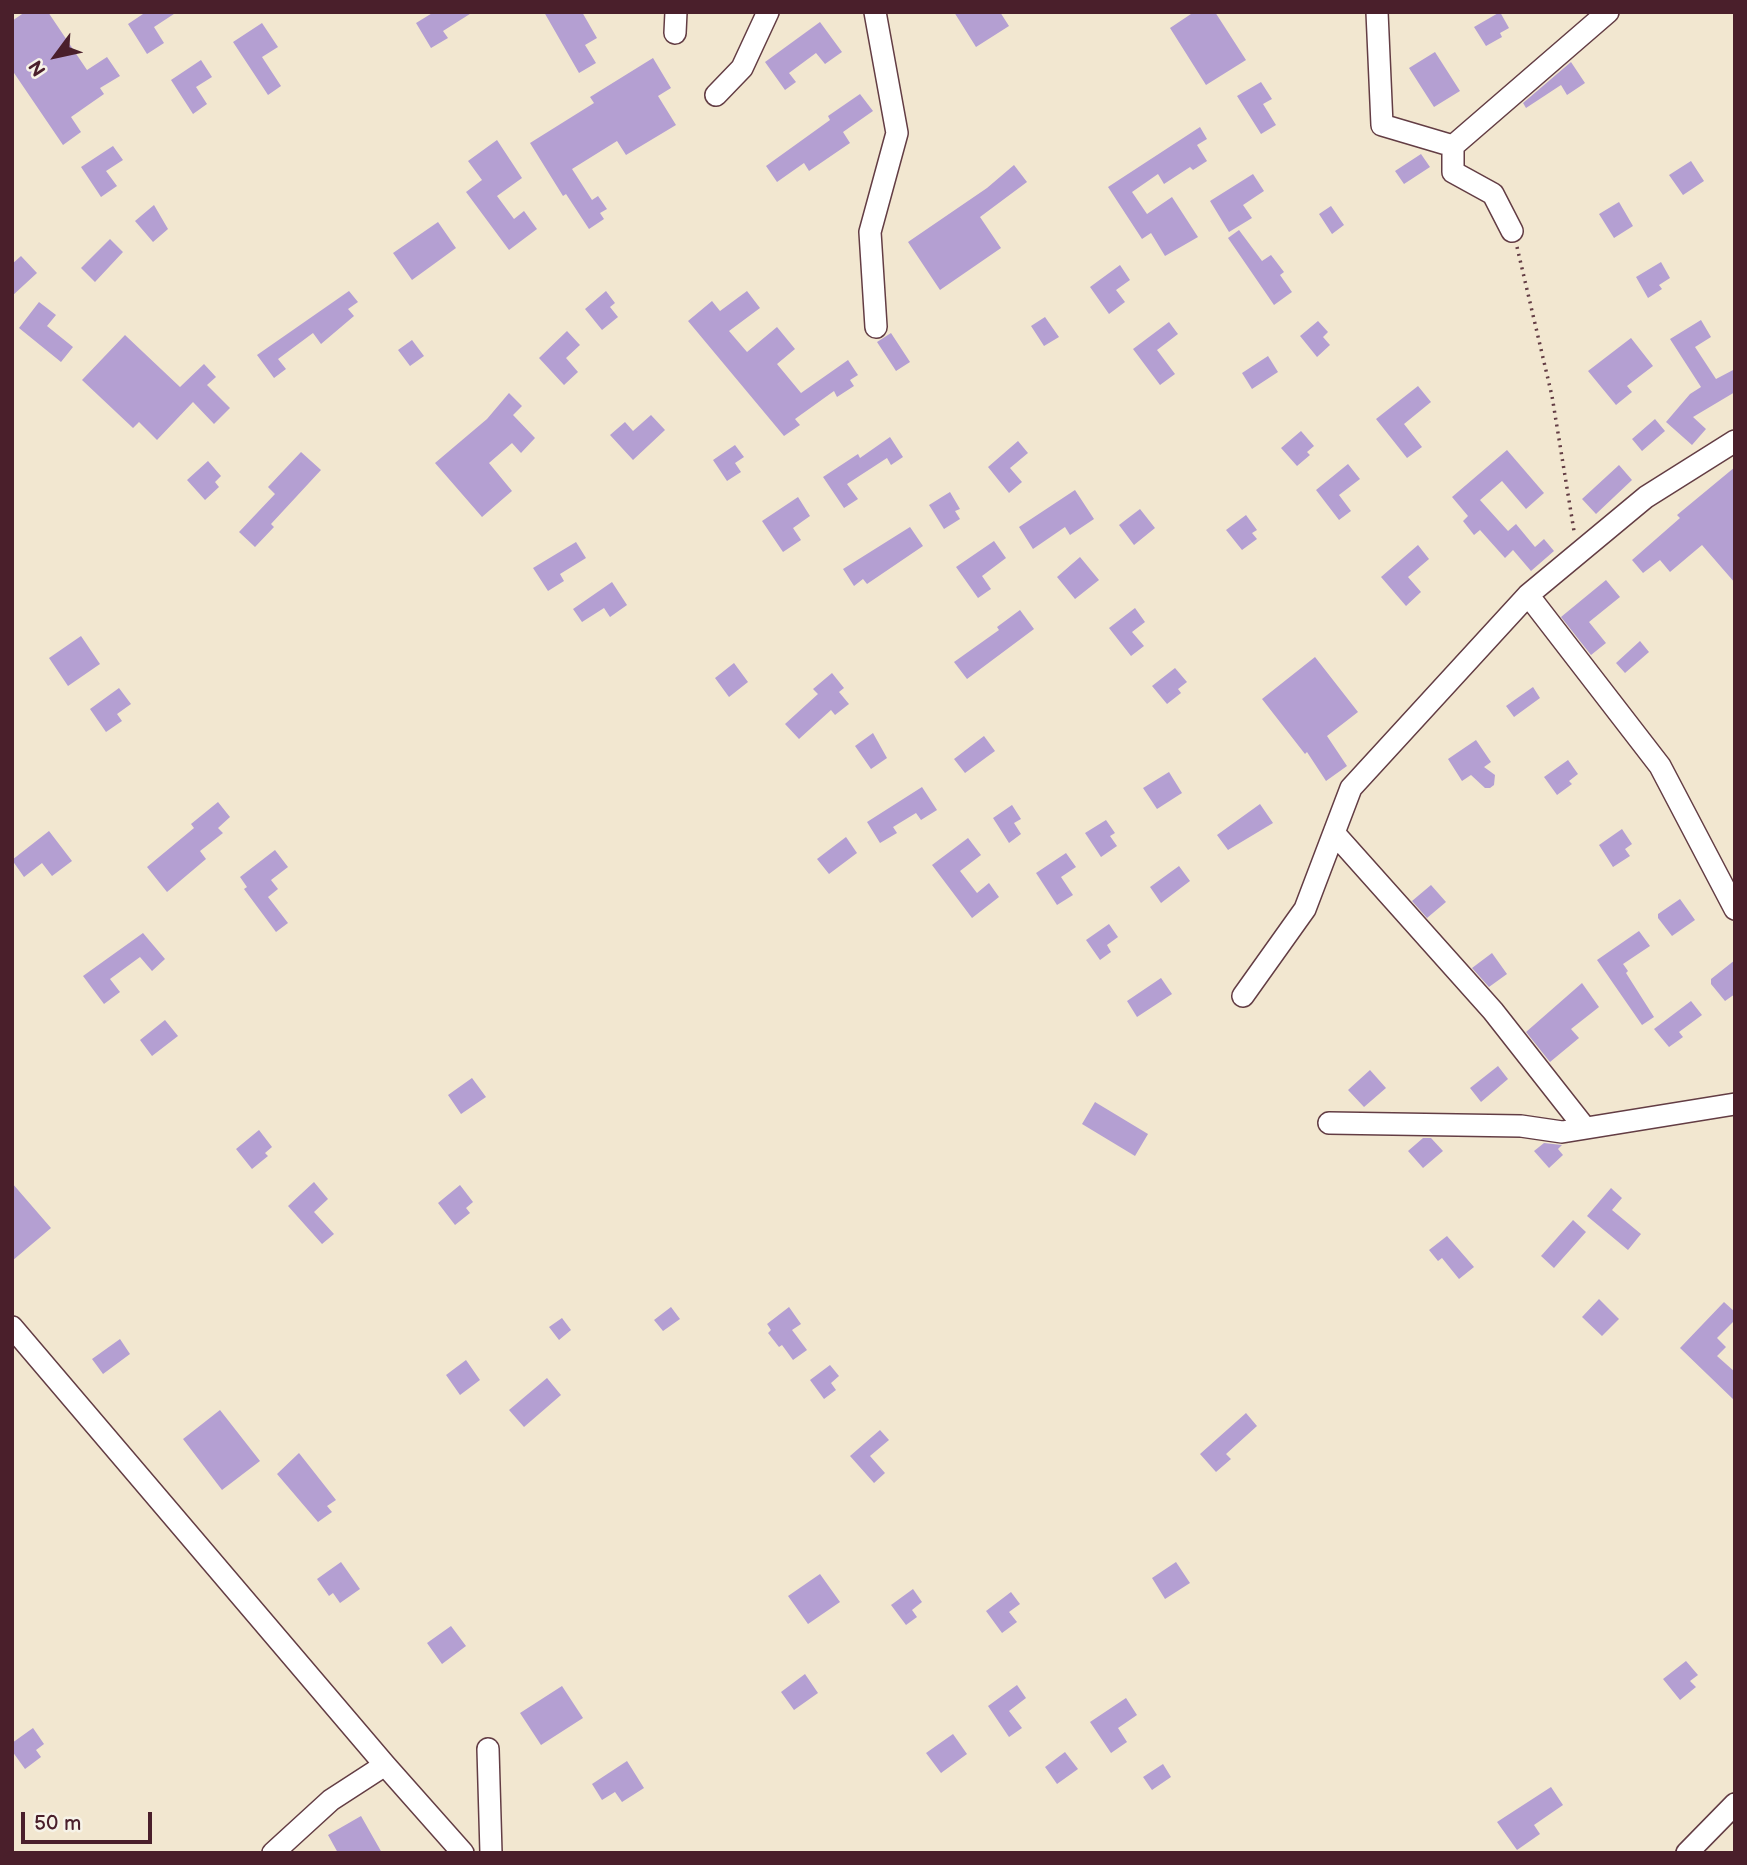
<!DOCTYPE html>
<style>
body{margin:0}
#map{position:relative;width:1747px;height:1865px;overflow:hidden;background:#f2e7d0;font-family:"Balsamiq Sans",sans-serif}
canvas{display:block}
.frame{position:absolute;inset:0;border:14px solid #4a1f2b;pointer-events:none}
.north{position:absolute;left:21px;top:21px;width:70px;height:70px;-webkit-text-stroke:5px #f7f3e8;paint-order:stroke;rotate:237deg;font-size:19px;font-weight:700;line-height:28px;text-align:center;color:#4a1f2b}
.north::after{content:'';display:block;margin:auto;width:24px;height:32px;background:#4a1f2b;clip-path:polygon(50% 0,100% 100%,50% 72%,0 100%)}
.scale{position:absolute;left:21px;top:1812px;width:131px;height:32px;box-sizing:border-box;border:4px solid #4a1f2b;border-top:0;padding-left:9px;font-size:21px;line-height:24px;white-space:nowrap;color:#4a1f2b;-webkit-text-stroke:5px #f7f3e8;paint-order:stroke}
</style>
<div id="map">
<canvas width="1747" height="1865"></canvas>
<div class="frame"></div>
<div class="north">N</div>
<div class="scale">50 m</div>
</div>
<script>
const ctx = document.querySelector('canvas').getContext('2d');
ctx.lineJoin = 'round';
function fill(path, color) { ctx.fillStyle = color; ctx.fill(path, 'evenodd'); }
const toPath = rows => new Path2D(rows.map(r => 'M' + r).join(''));
function trace(path, color, width, dash) { ctx.strokeStyle = color; ctx.lineWidth = width; ctx.lineCap = dash ? 'butt' : 'round'; ctx.setLineDash(dash || []); ctx.stroke(path); }
fill(toPath([
 [25,12,48,12,87,70,107,57,120,76,100,88,104,94,71,117,81,132,63,145,12,70,12,21],
 [146,12,177,12,154,27,164,43,147,54,128,24],
 [434,12,473,12,443,31,448,38,431,48,416,23],
 [544,12,582,12,597,38,585,45,596,63,579,73],
 [954,12,1000,12,1009,26,976,47],
 [1194,12,1215,12,1246,60,1206,85,1170,28],
 [1500,12,1509,28,1500,33,1502,37,1486,46,1474,27],
 [820,22,842,52,825,64,816,53,789,73,796,82,785,90,765,62],
 [262,23,278,47,262,57,281,86,268,95,233,42],
 [1435,52,1460,91,1434,107,1409,68],
 [653,58,671,88,658,96,676,125,626,155,617,141,572,169,592,200,598,196,607,209,600,213,604,219,589,229,566,194,563,196,530,143,594,103,590,97],
 [201,60,212,77,196,87,207,104,193,114,171,80],
 [1571,62,1585,83,1567,95,1561,85,1526,108,1523,103],
 [1261,82,1272,99,1263,104,1276,125,1261,134,1237,96],
 [860,94,873,111,843,132,850,143,809,171,804,163,777,182,766,166,830,120,828,116],
 [1200,127,1207,139,1197,145,1207,161,1193,170,1190,167,1164,184,1158,174,1132,192,1147,214,1172,197,1198,237,1165,256,1151,233,1142,239,1108,187],
 [497,140,522,178,497,196,514,219,524,211,537,229,509,250,466,192,482,180,468,161],
 [113,146,123,160,106,171,117,186,101,197,81,167],
 [1421,154,1430,167,1404,184,1395,171],
 [1691,161,1704,181,1683,195,1669,175],
 [1014,165,1027,182,980,217,1001,248,940,290,908,242,987,188],
 [1253,174,1264,191,1243,205,1252,218,1229,232,1210,201],
 [1619,202,1633,226,1614,238,1599,214],
 [154,205,168,229,153,242,135,221],
 [1331,206,1344,225,1332,234,1319,214],
 [438,222,456,248,412,280,393,253],
 [1239,230,1262,261,1271,255,1284,272,1280,275,1292,292,1274,305,1228,238],
 [110,239,123,252,95,282,81,268],
 [21,256,37,273,12,296,12,264],
 [1661,262,1670,278,1659,285,1662,289,1648,298,1636,277],
 [1120,265,1130,280,1116,290,1125,302,1109,314,1090,287],
 [349,291,358,302,348,309,354,316,321,344,313,333,278,359,286,369,274,378,257,355],
 [606,291,615,303,610,307,618,317,602,330,585,309],
 [747,291,760,308,729,331,747,352,777,327,795,349,777,364,801,393,848,360,858,375,850,380,854,386,837,397,834,391,795,419,800,425,784,436,688,321,712,301,720,311],
 [39,302,56,315,47,326,73,347,61,362,19,328],
 [1045,317,1059,337,1044,346,1031,326],
 [1701,320,1711,337,1695,347,1716,379,1735,369,1735,392,1693,417,1706,429,1692,445,1666,422,1690,394,1701,387,1670,339],
 [1318,321,1328,332,1323,337,1330,345,1317,357,1300,336],
 [1169,322,1178,334,1157,350,1175,374,1160,385,1133,349],
 [567,331,580,345,566,358,578,372,564,385,539,358],
 [891,333,910,362,896,371,877,342],
 [125,335,180,387,204,364,216,377,207,385,230,408,214,424,193,402,157,440,139,422,133,428,82,380],
 [1631,338,1653,366,1627,386,1632,392,1616,405,1588,371],
 [412,340,424,356,410,366,398,350],
 [1268,356,1278,372,1252,389,1242,373],
 [1418,386,1431,402,1404,424,1422,447,1407,458,1376,419],
 [509,393,522,406,513,415,535,438,521,453,512,443,489,463,512,491,482,517,435,463,487,419],
 [651,415,665,430,633,460,610,435,625,422,633,431],
 [1655,419,1665,431,1642,451,1632,439],
 [1301,431,1314,446,1307,452,1310,455,1297,466,1281,448],
 [890,437,903,457,891,465,887,458,847,484,858,499,844,508,823,477,858,454,860,458],
 [1018,441,1028,453,1010,468,1022,482,1009,493,988,467],
 [735,445,744,457,735,463,741,472,727,481,713,460],
 [1507,450,1544,493,1526,509,1502,481,1480,500,1508,531,1516,524,1535,547,1544,539,1554,551,1531,571,1513,550,1505,558,1480,530,1474,535,1463,521,1468,516,1452,497],
 [301,452,321,470,271,524,274,527,255,547,239,532,275,494,268,487],
 [208,461,221,476,215,482,219,487,205,500,187,480],
 [1348,464,1360,479,1339,495,1351,511,1339,520,1316,490],
 [1619,465,1632,480,1596,514,1582,499],
 [1735,467,1735,583,1702,545,1670,572,1660,560,1643,573,1632,560,1680,518,1677,515],
 [1075,490,1094,519,1070,535,1065,527,1033,549,1019,527],
 [950,492,960,509,955,511,960,519,944,529,929,505],
 [798,497,810,516,793,528,801,540,783,552,762,521],
 [1140,509,1155,528,1134,545,1119,525],
 [1246,515,1257,530,1252,533,1257,539,1242,550,1226,530],
 [910,527,923,546,867,584,863,579,854,586,843,569],
 [994,541,1006,558,982,576,991,589,978,598,956,567],
 [576,542,586,558,560,574,564,581,548,591,533,568],
 [1418,545,1429,559,1408,577,1421,592,1406,606,1381,577],
 [1080,557,1099,580,1075,599,1057,577],
 [1606,580,1620,597,1589,622,1606,643,1591,655,1561,617],
 [612,582,627,605,610,617,604,608,582,622,573,609],
 [1135,608,1145,622,1132,632,1144,646,1131,656,1109,628],
 [1020,610,1034,629,967,679,954,662,999,630,997,627],
 [81,636,100,664,68,686,49,658],
 [1640,641,1649,652,1625,673,1616,663],
 [1315,657,1358,712,1327,736,1347,766,1326,781,1307,752,1305,754,1262,699],
 [734,663,748,682,729,697,715,678],
 [1175,668,1187,682,1178,689,1181,693,1167,704,1152,686],
 [832,673,844,688,839,692,849,704,835,715,831,710,799,739,785,724,818,694,813,689],
 [1533,687,1540,698,1514,717,1506,706],
 [119,688,131,704,117,714,122,721,106,732,90,709],
 [873,733,887,758,871,769,855,746],
 [984,736,995,751,965,773,954,759],
 [1476,740,1491,762,1484,767,1495,775,1494,785,1490,788,1485,788,1471,775,1462,781,1448,759],
 [1568,760,1578,774,1569,781,1572,784,1557,795,1544,777],
 [1169,772,1182,793,1157,809,1143,788],
 [922,787,937,810,921,820,916,813,893,827,897,833,880,843,867,822],
 [218,802,230,817,218,828,223,833,200,851,206,859,167,892,147,867,194,828,191,824],
 [1260,804,1273,823,1228,850,1217,835],
 [1012,805,1021,819,1014,823,1021,834,1009,843,993,818],
 [1106,820,1115,833,1110,836,1117,846,1101,857,1085,833],
 [1622,829,1632,844,1625,849,1630,856,1613,867,1599,845],
 [49,831,72,861,52,876,42,863,24,877,12,860],
 [846,837,857,853,829,874,817,859],
 [968,838,981,855,960,871,977,893,989,883,999,897,972,918,932,865],
 [275,850,288,867,271,880,278,889,268,897,288,923,276,932,244,889,247,887,240,877],
 [1066,853,1076,867,1061,877,1073,895,1057,905,1036,873],
 [1179,866,1190,881,1161,903,1150,887],
 [1431,885,1446,902,1427,918,1412,901],
 [1680,899,1695,920,1672,936,1658,918,1658,914],
 [1109,924,1118,937,1107,945,1111,952,1100,960,1086,940],
 [1639,931,1650,946,1623,964,1628,971,1626,973,1654,1017,1642,1025,1597,960],
 [143,933,165,959,152,971,140,957,110,979,120,992,104,1004,83,976],
 [1492,953,1507,974,1489,987,1472,968],
 [1735,960,1735,994,1725,1001,1711,984,1711,979],
 [1161,978,1172,994,1137,1017,1127,1001],
 [1582,983,1599,1007,1571,1029,1579,1038,1550,1062,1526,1032],
 [1691,1001,1702,1015,1679,1032,1683,1037,1669,1047,1654,1029],
 [165,1020,178,1036,152,1056,140,1040],
 [1498,1066,1508,1079,1481,1102,1470,1088],
 [1370,1070,1386,1088,1364,1107,1348,1090],
 [472,1078,486,1097,461,1114,448,1095],
 [1095,1102,1148,1134,1135,1156,1082,1124],
 [259,1130,272,1147,265,1153,268,1156,252,1169,236,1149],
 [1423,1138,1431,1138,1443,1151,1423,1168,1408,1151],
 [1544,1143,1562,1145,1558,1149,1563,1155,1549,1168,1534,1151],
 [314,1182,328,1199,314,1212,334,1234,322,1244,288,1206],
 [12,1183,51,1228,12,1261],
 [460,1185,473,1202,466,1208,470,1213,455,1225,438,1203],
 [1611,1188,1622,1198,1612,1210,1641,1234,1628,1250,1587,1216],
 [1573,1220,1586,1232,1554,1268,1541,1256],
 [1447,1236,1474,1267,1459,1279,1442,1258,1438,1261,1429,1250],
 [1599,1299,1619,1319,1602,1336,1582,1317],
 [1724,1302,1735,1312,1735,1320,1717,1338,1726,1347,1717,1356,1735,1372,1735,1401,1680,1348],
 [671,1307,680,1319,663,1331,654,1320],
 [789,1307,801,1324,792,1330,807,1350,793,1360,782,1345,779,1347,768,1333,771,1330,767,1324],
 [562,1318,571,1330,559,1340,549,1327],
 [120,1339,130,1354,103,1374,92,1359],
 [466,1360,480,1380,460,1395,446,1375],
 [830,1365,839,1376,831,1383,836,1390,824,1399,810,1380],
 [547,1378,561,1395,524,1427,509,1410],
 [220,1410,260,1461,222,1490,183,1439],
 [1246,1413,1257,1426,1226,1454,1231,1459,1216,1472,1200,1454],
 [880,1430,889,1440,870,1456,885,1473,874,1483,850,1456],
 [299,1453,336,1500,327,1506,332,1512,318,1522,277,1474],
 [341,1562,360,1589,340,1603,333,1593,329,1596,317,1579],
 [1176,1562,1190,1583,1165,1599,1152,1578],
 [820,1574,840,1602,808,1624,788,1596],
 [913,1589,922,1602,912,1610,917,1617,906,1625,891,1605],
 [1011,1592,1020,1604,1009,1612,1017,1622,1002,1633,986,1611],
 [451,1626,466,1646,442,1664,427,1643],
 [1686,1661,1698,1675,1690,1681,1696,1687,1680,1700,1663,1679],
 [805,1674,818,1693,794,1710,781,1692],
 [1017,1685,1026,1698,1009,1711,1022,1728,1009,1737,988,1706],
 [562,1686,583,1718,541,1745,520,1713],
 [1126,1698,1137,1715,1118,1728,1127,1742,1111,1753,1090,1722],
 [33,1728,44,1744,36,1750,41,1757,25,1769,12,1751,12,1743],
 [953,1734,967,1754,941,1773,926,1753],
 [1065,1752,1078,1769,1057,1784,1045,1767],
 [627,1761,644,1788,622,1802,615,1792,602,1800,592,1784],
 [1163,1764,1171,1777,1152,1790,1143,1777],
 [1551,1787,1563,1805,1534,1825,1540,1834,1517,1850,1497,1822],
 [361,1816,382,1853,338,1853,328,1835]
]), '#b49fd2');
const minor = toPath([
 [875,12,897,133,870,232,876,327],
 [1377,12,1382,125,1453,146],
 [675,33,676,12],
 [716,95,742,68,768,12],
 [1512,231,1493,194,1453,172,1453,146,1608,12],
 [1528,595,1660,766,1735,909],
 [1334,833,1493,1011,1585,1128],
 [1243,996,1305,909,1351,788,1528,595,1646,497,1735,441],
 [1329,1123,1521,1126,1562,1132,1735,1104],
 [12,1327,385,1765,463,1853],
 [488,1749,491,1853],
 [273,1853,331,1800,385,1765],
 [1687,1853,1735,1804]
]);
trace(minor, '#633d44', 24);
trace(toPath([
 [1517,247,1552,396,1574,531]
]), '#633d44', 3.5, [2, 5]);
trace(minor, '#fff', 21);
</script>
